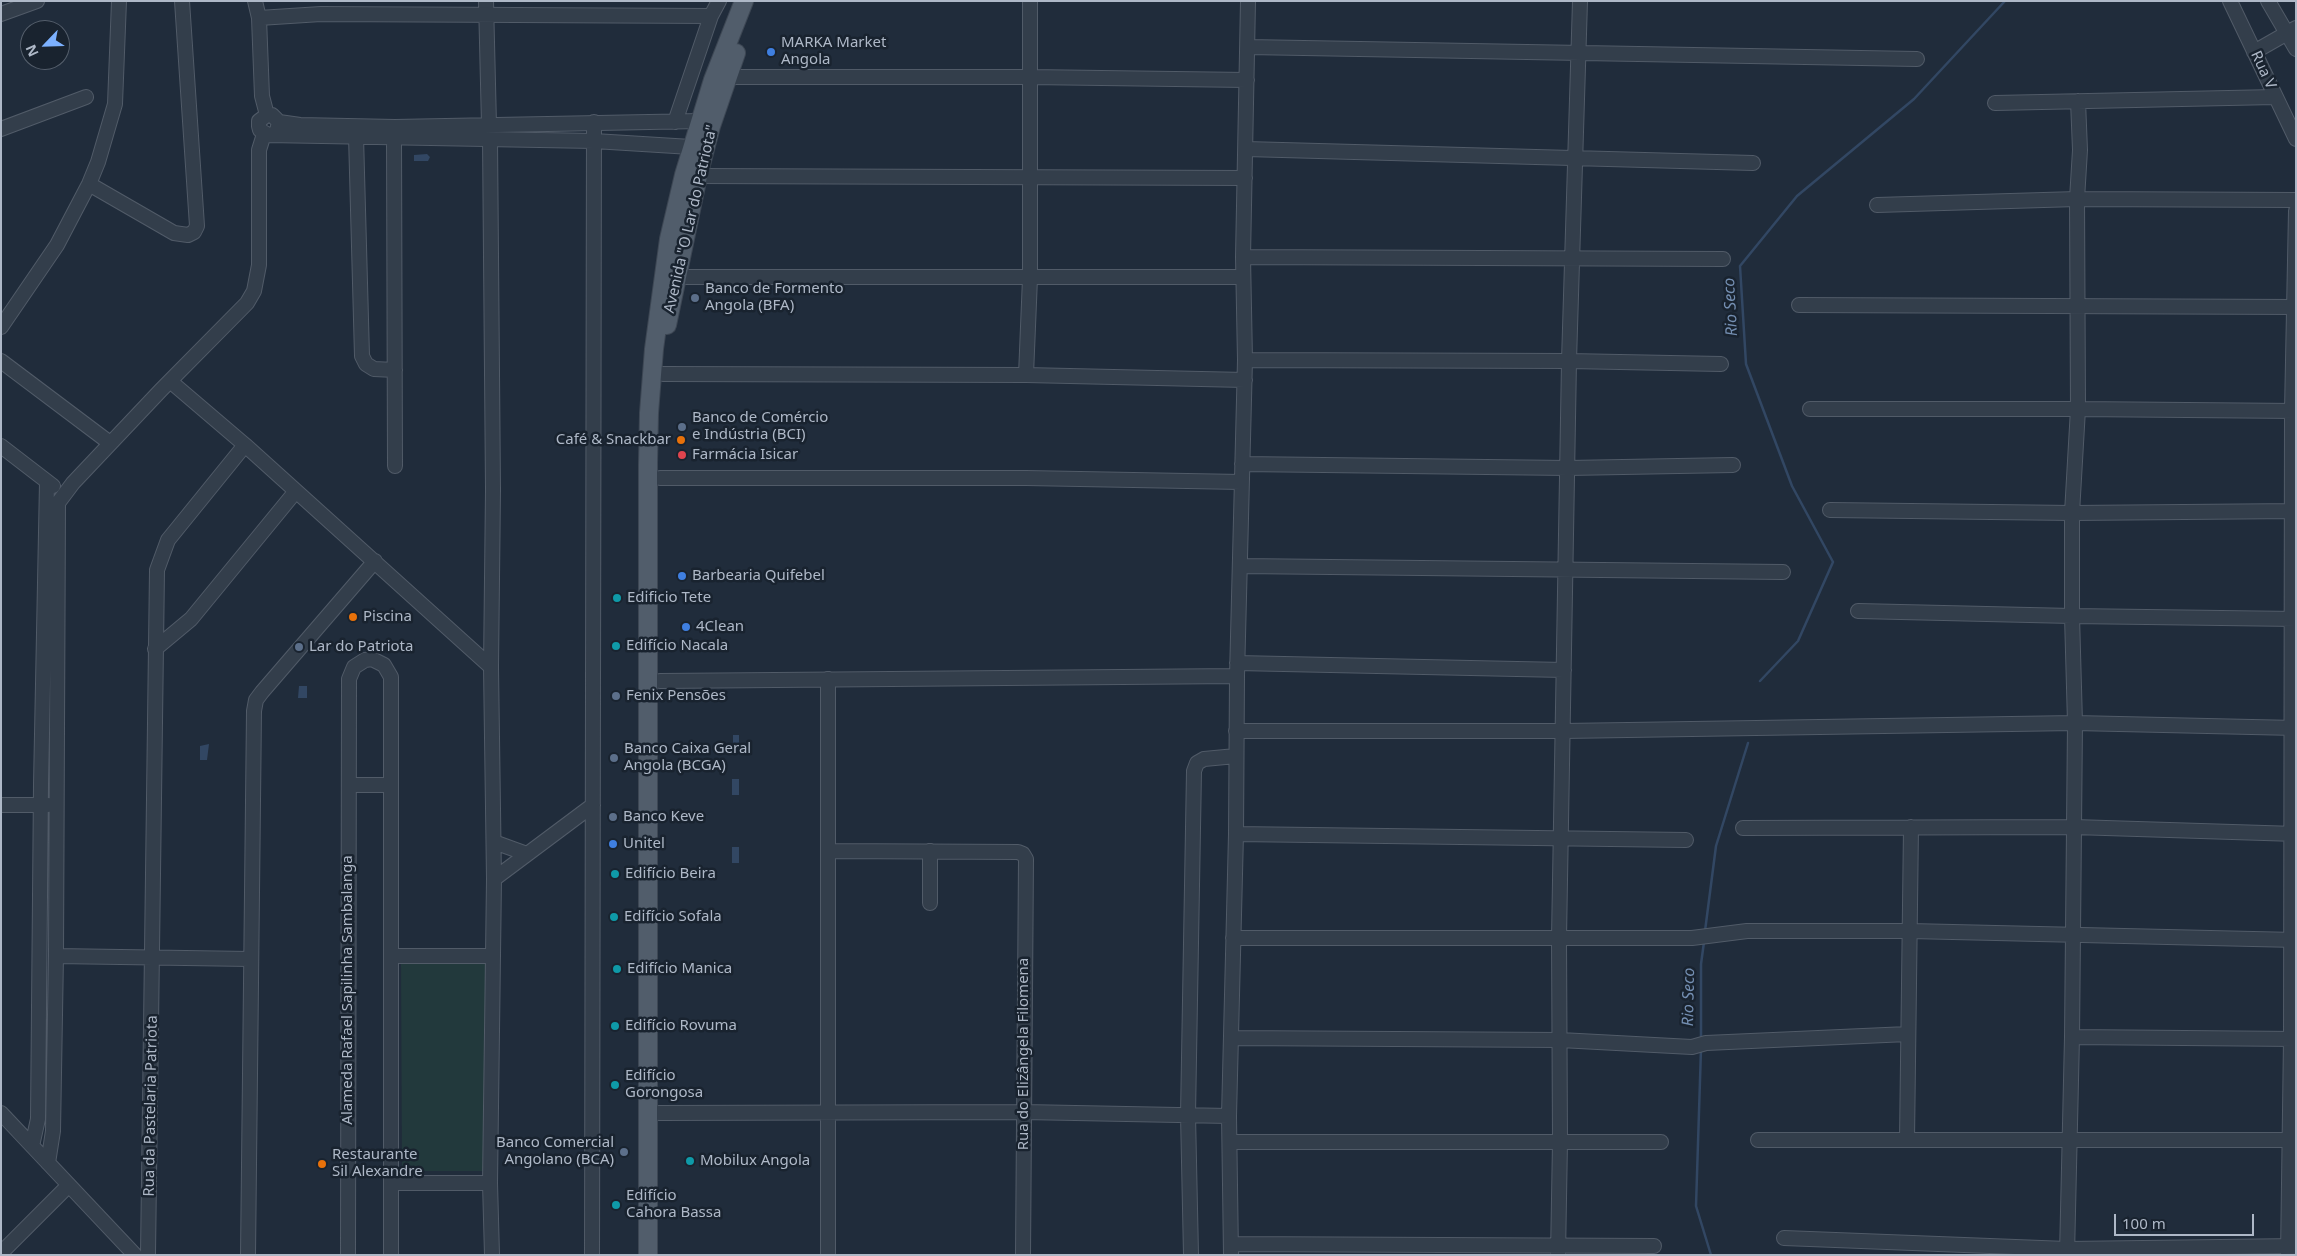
<!DOCTYPE html>
<html>
<head>
<meta charset="utf-8">
<style>
	body { margin:0 }
	#map { position:relative; width:2297px; height:1256px; overflow:hidden; background:#202c3b; font-family:"Noto Sans",sans-serif }
	canvas { display:block }
	.frame { position:absolute; inset:0; border:2px solid #aeb8c7; pointer-events:none }
	.north { position:absolute; left:20px; top:20px; width:50px; height:50px; box-sizing:border-box; background:#19232f; border:1px solid #555f6c; border-radius:50%; rotate:246deg; font-size:14px; font-weight:700; line-height:20px; text-align:center; color:#aeb8c7 }
	.north::after { content:''; display:block; margin:auto; width:18px; height:22px; background:#7cb1ff; clip-path:polygon(50% 0,100% 100%,50% 72%,0 100%) }
	.scale { position:absolute; left:2114px; top:1214px; width:140px; height:22px; box-sizing:border-box; border:2px solid #aeb8c7; border-top:0; padding-left:6px; font-size:15px; line-height:18px; white-space:nowrap; color:#aeb8c7; -webkit-text-stroke:4px #19232f; paint-order:stroke }
</style>
</head>
<body>
<div id="map">
<canvas width="2297" height="1256"></canvas>
<div class="frame"></div>
<div class="north">N</div>
<div class="scale">100 m</div>
</div>
<script>
const ctx = document.querySelector('canvas').getContext('2d');
ctx.lineJoin = 'round';
function paint(path, color) { ctx.fillStyle = color; ctx.fill(path, 'evenodd'); }
const shape = rows => new Path2D(rows.map(r => 'M' + r).join(''));
function trace(path, color, width, dash) { ctx.strokeStyle = color; ctx.lineWidth = width; ctx.lineCap = dash ? 'butt' : 'round'; ctx.setLineDash(dash || []); ctx.stroke(path); }
function drawText(font, color, halo, rows, align = 'center') {
  ctx.font = font + ' "Noto Sans",sans-serif'; ctx.lineWidth = 5; ctx.setLineDash([]); ctx.textBaseline = 'middle'; ctx.strokeStyle = halo; ctx.fillStyle = color; for (const [text, x, y, turn = 0] of rows) {
    ctx.save(); ctx.translate(x, y); ctx.rotate((+turn || 0) * Math.PI / 180); ctx.textAlign = isNaN(turn) ? turn : align; if (halo) ctx.strokeText(text, 0, 0); ctx.fillText(text, 0, 0); ctx.restore();
  }
}
const green = shape([
	[401,961,486,962,487,1171,402,1171]
]);
const water = shape([
	[427,154,430,157,428,161,414,161,414,155],
	[299,686,307,686,307,698,298,698],
	[733,735,739,735,739,751,733,751],
	[209,744,207,760,200,760,200,746],
	[732,779,739,779,739,795,732,795],
	[732,847,739,847,739,863,732,863]
]);
const stream = shape([
	[1760,681,1798,641,1833,562,1792,486,1746,364,1740,266,1797,196,1914,99,2005,1],
	[1705,931,1716,846,1748,743],
	[1701,1038,1701,964,1704,942],
	[1701,1049,1696,1206,1711,1255]
]);
const minor = shape([
	[255,1,259,18,262,96,267,115],
	[486,1,489,125],
	[2230,1,2296,139],
	[2268,1,2296,49],
	[1,14,37,1],
	[259,18,321,14,711,16],
	[1248,47,1917,59],
	[2254,52,2296,28],
	[728,77,1030,77,1247,80],
	[1995,103,2275,97],
	[279,122,300,125,395,127,700,121],
	[675,122,711,16,719,1],
	[1,129,86,97],
	[273,134,277,131,279,122,272,115,267,115,259,121,259,126,260,130,268,135,594,141,691,147],
	[356,136,362,356,366,364,374,369,395,370],
	[394,137,395,466],
	[490,139,493,490,491,667,494,879,490,1183,492,1255],
	[1246,149,1753,163],
	[698,176,1245,178],
	[89,184,174,233,188,235,194,232,197,226,182,1],
	[1877,205,2077,199,2296,200],
	[1243,257,1723,259],
	[677,277,1243,277],
	[1799,305,2296,307],
	[1,327,57,245,89,184,98,162,115,104,119,1],
	[1245,360,1569,361,1721,364],
	[1,361,110,443],
	[663,374,1026,375,1245,380],
	[1026,375,1030,278,1030,1],
	[170,381,245,445,491,667],
	[1810,409,2078,409,2296,411],
	[1,446,53,486],
	[1242,464,1568,468,1733,465],
	[660,478,1026,478,1241,482],
	[1830,510,2072,513,2296,511],
	[1241,566,1783,572],
	[1858,611,2072,616,2296,619],
	[155,649,191,619,296,491],
	[1237,663,1564,670],
	[828,679,828,1255],
	[660,681,1237,676],
	[1236,731,1564,731,2075,723,2296,728],
	[349,785,391,785],
	[1,805,48,805],
	[1743,828,2074,827,2296,834],
	[1236,834,1686,840],
	[494,842,527,854],
	[829,851,1018,852,1023,854,1026,859,1023,1255],
	[494,879,593,805],
	[930,903,930,851],
	[1233,938,1692,938,1747,931,1910,931,2296,940],
	[56,956,250,959],
	[391,956,493,956],
	[2072,1037,2296,1039],
	[1231,1038,1560,1040,1692,1047,1706,1043,1908,1034],
	[1,1113,135,1255],
	[659,1113,1024,1112,1229,1116],
	[1758,1140,2296,1140],
	[1907,1140,1911,827],
	[1230,1142,1661,1142],
	[32,1146,38,1119,41,784,47,482],
	[48,1163,53,1131,56,956,58,503,73,483,161,390,247,303,254,291,259,265,259,150,264,134],
	[391,1183,490,1183],
	[1784,1238,2067,1249,2296,1246],
	[1231,1244,1654,1246],
	[1,1253,69,1185],
	[148,1255,157,570,168,540,245,445],
	[248,1255,254,711,256,700,262,692,375,561],
	[348,1255,349,679,354,667,365,660,372,659,384,665,391,677,391,1255],
	[592,1255,594,122],
	[1191,1255,1188,1115,1194,771,1197,763,1204,759,1236,756],
	[1231,1255,1229,1116,1236,834,1237,676,1245,360,1243,257,1248,1],
	[1558,1255,1560,1142,1559,938,1569,361,1580,1],
	[2067,1255,2072,1037,2075,723,2072,616,2072,513,2078,409,2077,199,2080,150,2078,101],
	[2288,1255,2291,1039,2292,411,2296,211]
]);
const major = shape([
	[667,325,698,176,711,126,736,53],
	[648,1255,648,464,649,413,654,349,669,239,684,175,713,80,744,1]
]);
const markers = [
	[771,52,5,"#3f7fe0"],
	[695,298,5,"#5c6f8a"],
	[682,427,5,"#5c6f8a"],
	[681,440,5,"#e8710a"],
	[682,455,5,"#e0444e"],
	[682,576,5,"#3f7fe0"],
	[617,598,5,"#0f9aa8"],
	[353,617,5,"#e8710a"],
	[686,627,5,"#3f7fe0"],
	[616,646,5,"#0f9aa8"],
	[299,647,5,"#5c6f8a"],
	[616,696,5,"#5c6f8a"],
	[614,758,5,"#5c6f8a"],
	[613,817,5,"#5c6f8a"],
	[613,844,5,"#3f7fe0"],
	[615,874,5,"#0f9aa8"],
	[614,917,5,"#0f9aa8"],
	[617,969,5,"#0f9aa8"],
	[615,1026,5,"#0f9aa8"],
	[615,1085,5,"#0f9aa8"],
	[624,1152,5,"#5c6f8a"],
	[690,1161,5,"#0f9aa8"],
	[322,1164,5,"#e8710a"],
	[616,1205,5,"#0f9aa8"]
];
const poiNames = [
	["MARKA Market",781,43],
	["Angola",781,60],
	["Banco de Formento",705,289],
	["Angola (BFA)",705,306],
	["Banco de Comércio",692,418],
	["e Indústria (BCI)",692,435],
	["Café & Snackbar",671,440,"right"],
	["Farmácia Isicar",692,455],
	["Barbearia Quifebel",692,576],
	["Edificio Tete",627,598],
	["Piscina",363,617],
	["4Clean",696,627],
	["Edifício Nacala",626,646],
	["Lar do Patriota",309,647],
	["Fenix Pensões",626,696],
	["Banco Caixa Geral",624,749],
	["Angola (BCGA)",624,766],
	["Banco Keve",623,817],
	["Unitel",623,844],
	["Edifício Beira",625,874],
	["Edifício Sofala",624,917],
	["Edifício Manica",627,969],
	["Edifício Rovuma",625,1026],
	["Edifício",625,1076],
	["Gorongosa",625,1093],
	["Banco Comercial",614,1143,"right"],
	["Angolano (BCA)",614,1160,"right"],
	["Restaurante",332,1155],
	["Sil Alexandre",332,1172],
	["Mobilux Angola",700,1161],
	["Edifício",626,1196],
	["Cahora Bassa",626,1213]
];
const streetNames = [
	["Rua V",2263,70,65],
	["Avenida \"O Lar do Patriota\"",691,219,-77],
	["Alameda Rafael Sapilinha Sambalanga",348,990,-90],
	["Rua do Elizângela Filomena",1024,1054,-90],
	["Rua da Pastelaria Patriota",151,1106,-89]
];
const waterNames = [
	["Rio Seco",1731,307,-93],
	["Rio Seco",1689,997,-89]
];
paint(green, '#22393c');
paint(water, '#324763');
trace(stream, '#324763', 2.5);
trace(minor, '#515b68', 16);
trace(major, '#3d4754', 20);
trace(minor, '#333e4b', 14);
trace(major, '#515d6b', 18);
for (const [x, y, r, color] of markers) { const dot = new Path2D(); dot.arc(x, y, r, 0, 2 * Math.PI); ctx.fillStyle = color; ctx.fill(dot); trace(dot, '#19232f', 2); }
drawText('15px', '#aeb8c7', '#19232f', poiNames, 'left');
drawText('15px', '#aeb8c7', '#19232f', streetNames);
drawText('italic 16px', '#748fb2', '#19232f', waterNames);
</script>
</body>
</html>
